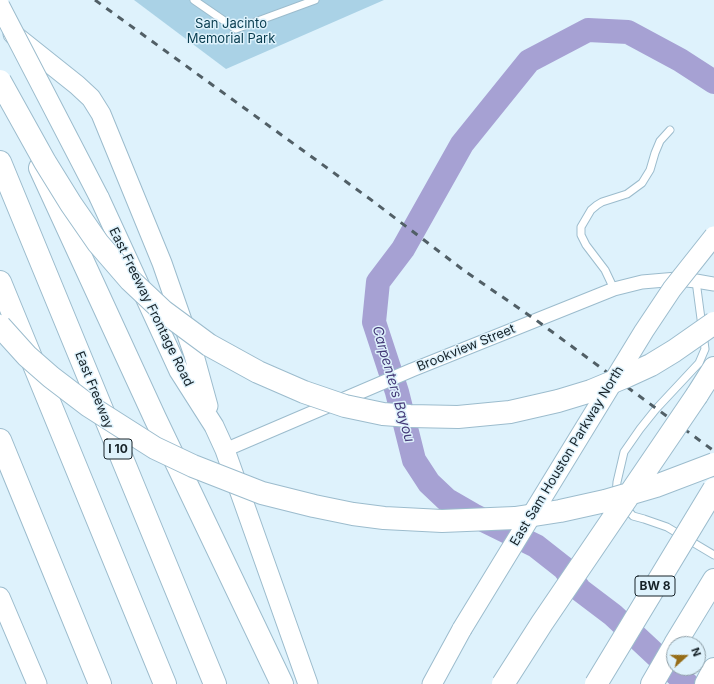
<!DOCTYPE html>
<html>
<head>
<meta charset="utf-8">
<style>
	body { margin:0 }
	#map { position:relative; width:714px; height:684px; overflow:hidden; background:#def2fc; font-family:Inter,sans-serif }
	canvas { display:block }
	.north { position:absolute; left:666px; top:636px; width:40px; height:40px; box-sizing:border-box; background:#def2fc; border:1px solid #8e9fa7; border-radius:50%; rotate:69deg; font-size:11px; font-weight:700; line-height:16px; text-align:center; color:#162228 }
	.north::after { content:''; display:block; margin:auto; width:14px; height:18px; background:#966d18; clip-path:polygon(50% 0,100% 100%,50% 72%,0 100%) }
</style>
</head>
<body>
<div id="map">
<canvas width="714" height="684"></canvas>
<div class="north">N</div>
</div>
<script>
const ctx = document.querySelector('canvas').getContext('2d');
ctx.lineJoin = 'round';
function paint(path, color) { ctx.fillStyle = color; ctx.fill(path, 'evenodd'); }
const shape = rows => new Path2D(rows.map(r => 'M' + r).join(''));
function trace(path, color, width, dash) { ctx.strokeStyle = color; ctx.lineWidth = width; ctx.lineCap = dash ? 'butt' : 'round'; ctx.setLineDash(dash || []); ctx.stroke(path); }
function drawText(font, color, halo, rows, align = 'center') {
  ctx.font = font + ' Inter,sans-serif'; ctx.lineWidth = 3; ctx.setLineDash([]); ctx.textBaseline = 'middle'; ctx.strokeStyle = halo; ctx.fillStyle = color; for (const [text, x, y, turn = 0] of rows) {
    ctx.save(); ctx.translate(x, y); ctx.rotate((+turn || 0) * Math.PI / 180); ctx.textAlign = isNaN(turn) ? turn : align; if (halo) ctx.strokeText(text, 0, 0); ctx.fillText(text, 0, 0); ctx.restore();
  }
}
const green = shape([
	[134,0,384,0,226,69]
]);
const river = shape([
	[687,684,613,615,580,590,564,568,536,546,473,515,447,500,429,483,414,460,397,392,374,322,378,282,403,249,462,144,529,61,588,30,628,32,680,60,714,82]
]);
const service = shape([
	[194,0,236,29,315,0],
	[614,289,605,270,586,245,581,235,581,227,591,210,597,205,602,202,627,194,642,183,650,170,655,153,660,141,670,130],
	[616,495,617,482,624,452,640,429,656,409,699,363,705,349,696,281],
	[624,506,633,516,644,519,667,527,714,555]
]);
const minor = shape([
	[225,450,412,370,614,289,642,282,677,279,696,281,714,284]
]);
const secondary = shape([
	[13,34,77,85,91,98,101,114,162,263,194,355,208,406],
	[99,197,179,371,214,426,225,450,308,684],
	[0,597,37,684],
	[432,684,462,629]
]);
const motorway = shape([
	[0,162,215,684],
	[40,168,155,418,282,684],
	[0,282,165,684],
	[697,395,714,368],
	[0,440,100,684],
	[675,644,714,580],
	[652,684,674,646],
	[706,684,714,669]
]);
const rail = shape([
	[95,0,370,199,466,272,536,320,714,451]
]);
const secondaryBridge = shape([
	[0,6,99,197],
	[462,629,644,331,672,289,714,236]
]);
const motorwayBridge = shape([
	[0,81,45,162,71,204,98,243,130,280,163,311,209,345,258,372,304,392,345,406,383,414,410,416,458,417,510,412,558,401,591,391,627,376,651,365,674,351,714,323],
	[0,326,27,356,51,377,89,406,155,448,193,466,262,493,314,506,353,514,384,518,442,521,515,518,560,511,605,501,656,486,714,464],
	[503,684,542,623,697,395],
	[596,684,714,489]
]);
const shields = [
	[118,449,28],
	[655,586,40]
];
const shieldNames = [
	["I 10",118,449],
	["BW 8",655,586]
];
const parkNames = [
	["San Jacinto",231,24],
	["Memorial Park",231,39]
];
const streetNames = [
	["East Freeway Frontage Road",151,307,64],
	["Brookview Street",466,348,-22],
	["East Freeway",94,390,68],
	["East Sam Houston Parkway North",567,456,-59]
];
const waterNames = [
	["Carpenters Bayou",393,384,74]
];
paint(green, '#aad2e6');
trace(river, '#a6a1d3', 24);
trace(service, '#9cbccd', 9);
trace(minor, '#9cbccd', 15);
trace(secondary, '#9cbccd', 21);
trace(motorway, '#9cbccd', 24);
trace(service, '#fff', 7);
trace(minor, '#fff', 13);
trace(secondary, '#fff', 19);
trace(motorway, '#fff', 22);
trace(rail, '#515f66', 3, [7, 7]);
trace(secondaryBridge, '#9cbccd', 21, []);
trace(motorwayBridge, '#9cbccd', 24, []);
trace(secondaryBridge, '#fff', 19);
trace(motorwayBridge, '#fff', 22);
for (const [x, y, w] of shields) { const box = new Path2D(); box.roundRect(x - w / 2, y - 10, w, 20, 3); ctx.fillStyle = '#def2fc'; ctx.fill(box); trace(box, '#162228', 1); }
drawText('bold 12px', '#162228', null, shieldNames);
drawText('13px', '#083c4f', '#def2fc', parkNames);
drawText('13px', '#162228', '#def2fc', streetNames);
drawText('italic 14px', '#453a78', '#def2fc', waterNames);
</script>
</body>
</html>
